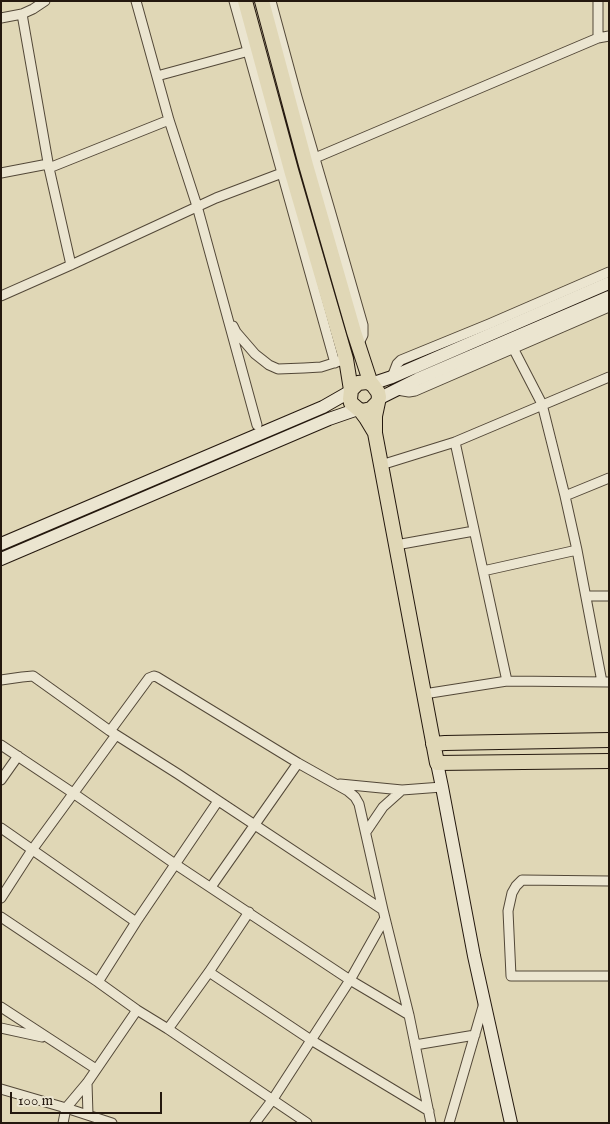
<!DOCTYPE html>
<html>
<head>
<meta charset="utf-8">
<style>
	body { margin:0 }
	#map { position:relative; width:610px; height:1124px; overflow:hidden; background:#e0d7b6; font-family:"IM FELL English",serif }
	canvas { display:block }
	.frame { position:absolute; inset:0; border:2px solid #24180e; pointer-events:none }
	.scale { position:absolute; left:10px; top:1092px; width:152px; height:22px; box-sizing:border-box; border:2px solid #24180e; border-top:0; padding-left:6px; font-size:15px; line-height:18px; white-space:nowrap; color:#24180e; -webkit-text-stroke:4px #ebe5d0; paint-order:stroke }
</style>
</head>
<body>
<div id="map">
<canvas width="610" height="1124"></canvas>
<div class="frame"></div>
<div class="scale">100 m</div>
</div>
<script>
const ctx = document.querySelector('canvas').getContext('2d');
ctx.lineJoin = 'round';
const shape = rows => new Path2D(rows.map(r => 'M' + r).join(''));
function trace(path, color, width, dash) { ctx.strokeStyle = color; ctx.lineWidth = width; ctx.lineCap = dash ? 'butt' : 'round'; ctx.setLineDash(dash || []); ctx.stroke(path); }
const street = shape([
	[136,1,169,120,197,206,257,425],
	[234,1,335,363],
	[271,1,297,97,330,210,363,325,363,335,361,339,357,342],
	[598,1,598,38],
	[22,14,49,168,71,265],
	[1,18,22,14,33,9,45,1],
	[157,76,249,51],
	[315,158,598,38,609,36],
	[49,168,169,120],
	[1,173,48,164],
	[1,296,71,265,216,198,282,173],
	[233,326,236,332,255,354,269,365,278,369,304,368,321,367,340,361],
	[513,348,542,404,565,496,577,550,602,682],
	[392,377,397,364,401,360,489,324,609,272],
	[397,390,409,392,415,391,609,307],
	[455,442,507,681],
	[381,465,455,442,609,377],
	[565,496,609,478],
	[396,545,474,531],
	[483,571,577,550],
	[587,596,609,596],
	[1,680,22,677,33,676,110,731,178,774,383,910],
	[424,694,507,681,609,682],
	[110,731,149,678,154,676,157,677,298,763,348,791,355,797,359,804,383,910,409,1015,431,1123],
	[1,745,73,793,175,864,350,980,409,1015],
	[1,780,18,756],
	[340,784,402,790,442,787],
	[1,828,136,922],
	[366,832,383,807,402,790],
	[609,881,522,880,516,886,512,893,508,911,511,976,609,976],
	[211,887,298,763],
	[1,898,32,850,116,735],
	[1,917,98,982,137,1010,168,1029,307,1123],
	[209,972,311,1040,429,1111],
	[98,982,136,922,218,801],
	[1,1007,96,1069],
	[1,1028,42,1037],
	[168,1029,209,972,249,912],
	[415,1045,475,1035],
	[87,1083,88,1115],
	[1,1089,66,1108,112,1123],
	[63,1123,66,1108,87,1083,137,1010],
	[255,1123,273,1099,350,980,385,918],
	[449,1123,484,1003]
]);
const secondary = shape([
	[371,384,392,377,609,283],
	[378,399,418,379,609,297],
	[1,544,323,407,351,391],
	[1,559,329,419,358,409],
	[437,763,442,787,474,956,511,1123]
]);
const primary = shape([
	[245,1,291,170,346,359,351,390],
	[262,1,306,165,354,332,371,384],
	[360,410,366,418,375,433,375,416,378,402,379,397,378,392,372,384,367,382,358,383,351,390,350,399,351,403,358,409,362,411,371,409,378,402],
	[375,433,437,763,609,761],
	[433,744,445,743,609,740]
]);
trace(street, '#534838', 11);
trace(secondary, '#24180e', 14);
trace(primary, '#24180e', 16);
trace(street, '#ebe5d0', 9);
trace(secondary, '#ebe5d0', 12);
trace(primary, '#e0d7b6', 14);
</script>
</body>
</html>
